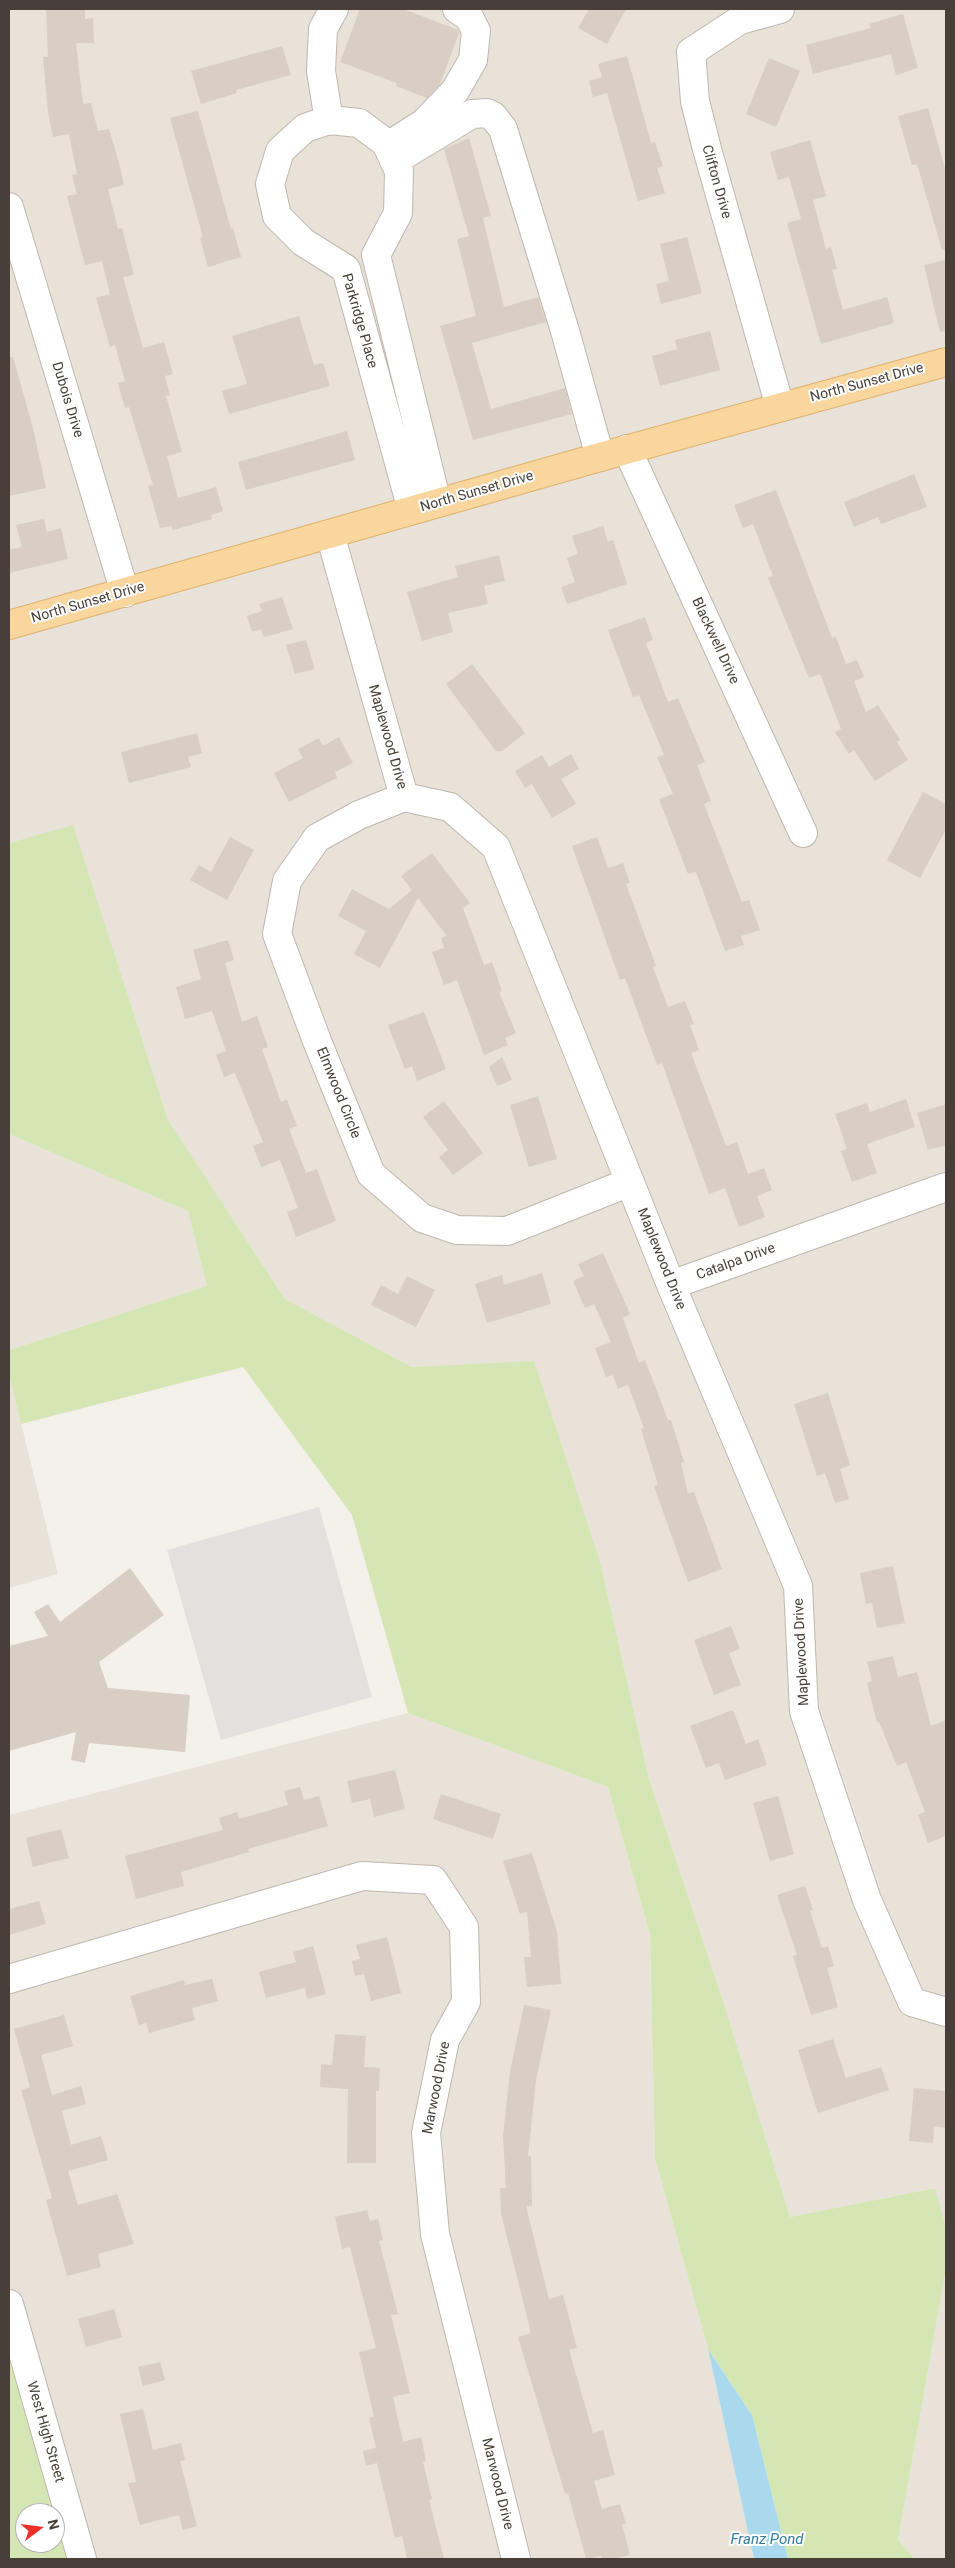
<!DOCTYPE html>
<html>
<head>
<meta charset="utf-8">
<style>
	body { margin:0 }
	#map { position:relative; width:955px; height:2568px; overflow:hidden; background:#f4f0ea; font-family:Roboto,sans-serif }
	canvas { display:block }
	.frame { position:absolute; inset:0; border:10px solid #484038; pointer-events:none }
	.north { position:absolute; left:15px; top:2503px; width:50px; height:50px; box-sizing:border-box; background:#fff; border:1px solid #b6b3af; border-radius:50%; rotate:75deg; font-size:14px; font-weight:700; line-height:20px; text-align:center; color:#484038 }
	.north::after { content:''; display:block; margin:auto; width:18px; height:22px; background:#ef3026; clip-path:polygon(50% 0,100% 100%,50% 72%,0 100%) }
</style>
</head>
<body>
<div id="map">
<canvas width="955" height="2568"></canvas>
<div class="frame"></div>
<div class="north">N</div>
</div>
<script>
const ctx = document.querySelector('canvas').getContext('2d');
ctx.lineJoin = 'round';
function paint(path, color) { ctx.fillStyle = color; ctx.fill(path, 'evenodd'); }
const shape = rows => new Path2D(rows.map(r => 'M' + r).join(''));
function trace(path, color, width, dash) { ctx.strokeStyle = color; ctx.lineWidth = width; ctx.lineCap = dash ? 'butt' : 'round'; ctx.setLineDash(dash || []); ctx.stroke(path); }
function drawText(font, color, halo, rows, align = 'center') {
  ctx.font = font + ' Roboto,sans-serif'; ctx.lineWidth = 4; ctx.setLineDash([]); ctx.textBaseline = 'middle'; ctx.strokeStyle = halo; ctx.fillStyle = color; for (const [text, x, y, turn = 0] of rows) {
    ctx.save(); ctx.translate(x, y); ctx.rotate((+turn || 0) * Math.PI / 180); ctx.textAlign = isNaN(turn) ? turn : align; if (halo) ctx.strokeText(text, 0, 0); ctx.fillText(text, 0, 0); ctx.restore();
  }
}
const residential = shape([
	[9,9,946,9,946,2228,934,2188,790,2217,725,2007,649,1779,600,1561,534,1362,412,1367,285,1299,168,1120,73,826,9,843],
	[9,1134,188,1211,207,1286,9,1350],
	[9,1374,58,1574,9,1588],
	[408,1713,608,1787,650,1934,655,2158,708,2349,754,2559,82,2559,9,2304,9,1815],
	[946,2269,946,2559,915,2559,898,2540]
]);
const green = shape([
	[73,825,168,1120,285,1299,412,1367,534,1361,600,1561,649,1779,725,2007,790,2217,935,2188,946,2228,946,2269,898,2540,915,2559,788,2559,752,2415,708,2349,655,2158,650,1934,608,1787,408,1713,352,1515,243,1367,21,1424,9,1374,9,1350,207,1286,188,1211,9,1134,9,843],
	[9,2304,82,2559,9,2559],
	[25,2513,55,2513,55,2543,25,2543]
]);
const parking = shape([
	[319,1507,372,1697,221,1740,167,1550]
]);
const water = shape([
	[708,2349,752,2415,788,2559,754,2559]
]);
const building = shape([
	[46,9,85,9,85,19,93,18,94,43,76,43,83,104,91,103,98,131,109,129,119,163,124,185,108,189,118,229,122,228,134,275,123,277,143,348,164,342,173,374,165,376,170,395,166,396,182,452,167,456,178,498,216,487,223,511,211,515,212,519,173,530,171,526,160,528,148,486,153,485,129,407,125,408,118,383,125,381,115,345,110,347,96,298,110,294,102,261,85,265,67,196,77,194,72,175,77,174,69,134,53,137,48,112,43,57,48,57],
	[360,9,403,9,458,30,459,33,440,84,427,98,396,86,397,83,340,62],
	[589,9,626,9,607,44,578,28],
	[903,14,918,68,896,75,891,54,813,74,806,45,871,28,869,24],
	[282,46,291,75,236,90,237,93,201,104,191,71],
	[627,56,651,143,655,142,663,166,657,168,665,193,638,201,607,93,593,97,589,81,602,77,598,64],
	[769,58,800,71,776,127,746,114],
	[928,108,946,172,946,249,942,250,917,164,912,165,898,116],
	[198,111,231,229,233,228,241,257,208,267,200,238,203,237,170,118],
	[469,138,491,216,483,218,504,307,538,297,546,322,472,343,491,409,565,388,572,414,473,440,440,326,476,316,457,239,469,236,444,149],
	[810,140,826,196,813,200,826,249,831,247,837,269,832,270,843,310,887,297,894,323,821,344,787,223,801,219,789,177,778,180,770,152],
	[687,237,702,293,661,304,656,284,669,281,660,244],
	[946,260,946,331,940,332,924,265],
	[299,316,314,365,323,363,330,386,229,414,222,391,247,384,232,336],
	[710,331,720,370,660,386,652,356,677,349,675,340],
	[9,357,13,357,33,428,46,488,9,496],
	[347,431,355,460,246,490,238,462],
	[914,474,927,507,881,524,878,517,854,527,844,502],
	[776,490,832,638,836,637,846,664,857,660,864,677,854,681,866,712,878,705,900,740,897,742,908,760,875,781,854,750,849,754,835,732,841,729,820,674,809,678,768,578,773,576,753,524,743,528,734,505],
	[44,519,47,532,61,528,68,559,9,573,9,550,22,547,16,525],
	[603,526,608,542,613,540,627,584,567,604,561,587,575,582,567,558,578,554,572,536],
	[499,555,505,581,484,586,488,604,448,613,453,632,422,641,407,592,458,577,455,566],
	[282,597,293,629,264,637,261,629,252,632,247,616,262,611,259,604],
	[645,617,653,640,646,643,668,702,678,698,705,762,697,765,711,801,704,804,742,902,749,900,760,930,741,936,744,945,725,951,696,872,688,874,659,799,673,794,657,757,664,755,639,695,633,697,608,630],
	[306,640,315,669,295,674,286,645],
	[472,664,525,733,502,751,496,751,446,684],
	[197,733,202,753,188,757,191,767,129,783,121,752],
	[339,737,353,763,335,772,337,778,289,802,274,773,303,758,298,749,319,738,323,746],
	[571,754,579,769,561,779,576,804,552,818,532,784,525,788,515,771,542,755,549,767],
	[923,792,946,804,946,829,920,878,887,860],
	[230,837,254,850,227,900,190,880,199,865,211,872],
	[597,837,608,868,623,863,630,883,626,884,656,966,653,967,668,1007,685,1001,694,1024,690,1025,699,1050,691,1053,726,1146,737,1142,748,1174,764,1168,772,1190,757,1196,765,1217,739,1227,725,1188,709,1194,662,1063,657,1065,625,978,620,980,572,846],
	[432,853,470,903,463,908,484,965,492,962,502,991,499,992,516,1033,505,1038,508,1045,484,1055,457,980,444,985,432,952,444,948,441,938,447,936,418,898,380,968,354,954,366,931,338,916,352,889,389,909,412,890,401,876],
	[228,940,234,960,225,963,242,1022,257,1016,268,1047,262,1049,281,1102,287,1100,297,1126,289,1129,306,1173,317,1169,336,1221,296,1237,287,1212,298,1208,280,1160,261,1167,253,1146,263,1142,235,1073,224,1077,216,1055,226,1051,212,1011,185,1019,176,987,201,979,193,950],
	[424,1012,446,1069,417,1081,412,1066,405,1069,388,1025],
	[502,1057,512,1080,497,1086,489,1067],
	[538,1096,557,1159,529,1167,510,1105],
	[906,1099,915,1127,867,1144,877,1173,852,1182,841,1151,847,1149,835,1114,867,1103,870,1112],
	[444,1101,483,1153,453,1175,439,1157,448,1150,423,1117],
	[946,1104,946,1145,928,1150,917,1113],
	[603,1253,630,1314,623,1318,639,1363,645,1360,668,1420,671,1420,684,1462,681,1463,688,1494,694,1492,722,1569,688,1582,654,1486,658,1485,641,1429,644,1428,628,1385,618,1389,613,1375,606,1377,595,1348,611,1342,594,1304,585,1308,573,1281,584,1276,578,1264],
	[542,1273,551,1304,487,1323,475,1284,502,1275,504,1285],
	[407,1276,435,1290,416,1327,371,1305,381,1285,398,1294],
	[828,1393,850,1465,840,1469,849,1499,835,1503,825,1473,817,1476,794,1404],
	[893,1566,905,1623,877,1628,872,1603,866,1604,860,1573],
	[130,1568,164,1615,99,1662,108,1688,190,1695,185,1752,89,1743,85,1763,71,1760,76,1732,9,1751,9,1646,48,1636,34,1612,48,1604,60,1622],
	[731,1626,740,1649,729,1653,741,1685,714,1695,694,1640],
	[893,1656,898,1677,917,1672,931,1726,946,1720,946,1836,928,1843,918,1815,925,1812,906,1762,897,1766,879,1722,877,1722,867,1683,872,1681,867,1662],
	[733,1710,746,1744,758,1739,767,1765,725,1780,719,1763,706,1768,690,1726],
	[395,1770,405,1809,374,1817,370,1799,352,1803,347,1781],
	[300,1787,304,1800,319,1796,328,1826,248,1849,249,1852,181,1872,184,1886,136,1899,125,1856,223,1830,219,1818,237,1812,239,1819,288,1805,284,1791],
	[441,1794,501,1814,493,1839,433,1819],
	[778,1796,794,1854,770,1861,753,1803],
	[61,1829,69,1858,33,1867,26,1838],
	[532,1853,557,1931,561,1984,527,1987,524,1957,531,1957,527,1912,520,1914,503,1861],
	[805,1886,813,1910,810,1911,822,1948,828,1946,834,1966,827,1968,838,2007,811,2015,793,1956,797,1955,777,1895],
	[39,1901,46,1924,9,1935,9,1909],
	[387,1937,401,1993,371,2001,364,1974,355,1976,352,1961,360,1959,356,1945],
	[313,1946,326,1994,307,1999,305,1988,266,1998,259,1972,296,1962,293,1952],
	[212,1979,218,2001,192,2008,195,2020,149,2033,146,2023,139,2025,130,1996,184,1980,185,1985],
	[524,2005,551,2010,536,2080,528,2156,531,2156,532,2206,526,2206,549,2299,563,2295,577,2348,569,2350,593,2433,603,2430,615,2475,594,2481,602,2509,620,2504,626,2524,622,2524,630,2555,614,2559,602,2559,601,2556,586,2559,568,2493,565,2494,518,2337,531,2333,501,2214,500,2188,506,2188,503,2135,510,2072],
	[64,2015,73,2046,41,2055,52,2095,81,2086,86,2104,62,2111,71,2145,101,2136,108,2160,68,2171,78,2205,117,2194,134,2244,98,2254,101,2267,67,2276,46,2200,52,2198,21,2090,30,2087,14,2029],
	[335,2034,366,2036,364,2067,380,2068,379,2091,376,2091,376,2163,347,2163,348,2089,320,2087,321,2064,332,2065],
	[833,2039,846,2078,881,2067,889,2090,818,2113,798,2050],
	[914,2088,946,2091,946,2128,934,2126,933,2143,909,2141],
	[367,2210,370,2221,378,2219,383,2240,379,2241,398,2314,391,2315,410,2393,393,2397,403,2442,421,2437,426,2461,423,2462,432,2499,429,2500,444,2559,407,2559,402,2536,395,2538,377,2463,366,2466,363,2451,376,2448,369,2418,374,2417,359,2352,376,2348,350,2247,342,2249,335,2217],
	[114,2309,122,2337,86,2347,78,2319],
	[160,2362,165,2380,143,2386,138,2367],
	[143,2409,153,2450,181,2443,185,2460,180,2461,197,2526,183,2530,179,2515,140,2525,128,2483,136,2482,120,2414]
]);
const minor = shape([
	[329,121,321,71,323,29,334,9],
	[399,139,424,123,455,91,473,60,476,31,469,17,457,9],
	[394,161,472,114,487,113,493,116,503,129,565,331,600,457],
	[9,207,125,593],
	[780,407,707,149,695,101,691,52,740,20,780,9],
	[627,449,803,833],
	[412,510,346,269,303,242,277,216,270,184,280,151,305,128,329,120,359,123,386,143,399,171,398,213,376,255,437,503],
	[330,534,404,797,450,807,496,847,671,1285,798,1586,804,1711,867,1900,912,2002,946,2012],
	[404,797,359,815,317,838,287,881,277,934,317,1041,371,1174,422,1218,457,1230,507,1231,630,1182],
	[671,1285,946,1187],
	[9,1979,362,1876,433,1880,464,1927,466,2002,445,2040,426,2133,435,2234,516,2559],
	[9,2304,82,2559]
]);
const major = shape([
	[9,625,600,457,946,362]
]);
const streetNames = [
	["Clifton Drive",716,182,74],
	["Parkridge Place",359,321,74],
	["North Sunset Drive",867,383,-15],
	["Dubois Drive",67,400,73],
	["North Sunset Drive",477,492,-16],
	["North Sunset Drive",88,603,-16],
	["Blackwell Drive",715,641,65],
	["Maplewood Drive",387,737,74],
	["Elmwood Circle",338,1093,68],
	["Maplewood Drive",661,1259,68],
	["Catalpa Drive",736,1262,-20],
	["Maplewood Drive",802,1652,-93],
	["Marwood Drive",437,2088,-79],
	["West High Street",45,2432,74],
	["Marwood Drive",497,2484,76]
];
const waterNames = [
	["Franz Pond",767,2540]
];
paint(residential, '#e8e2d9');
paint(green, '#d5e6b5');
paint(parking, '#e3e1de');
paint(water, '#aad9ed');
paint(building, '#d8cec3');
trace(minor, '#bfb7ad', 30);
trace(major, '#dfb16e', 30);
trace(minor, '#fff', 28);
trace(major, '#f9d69e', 28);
drawText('14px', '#484038', '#fff', streetNames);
drawText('italic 15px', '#327ca0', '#fff', waterNames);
</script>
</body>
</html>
